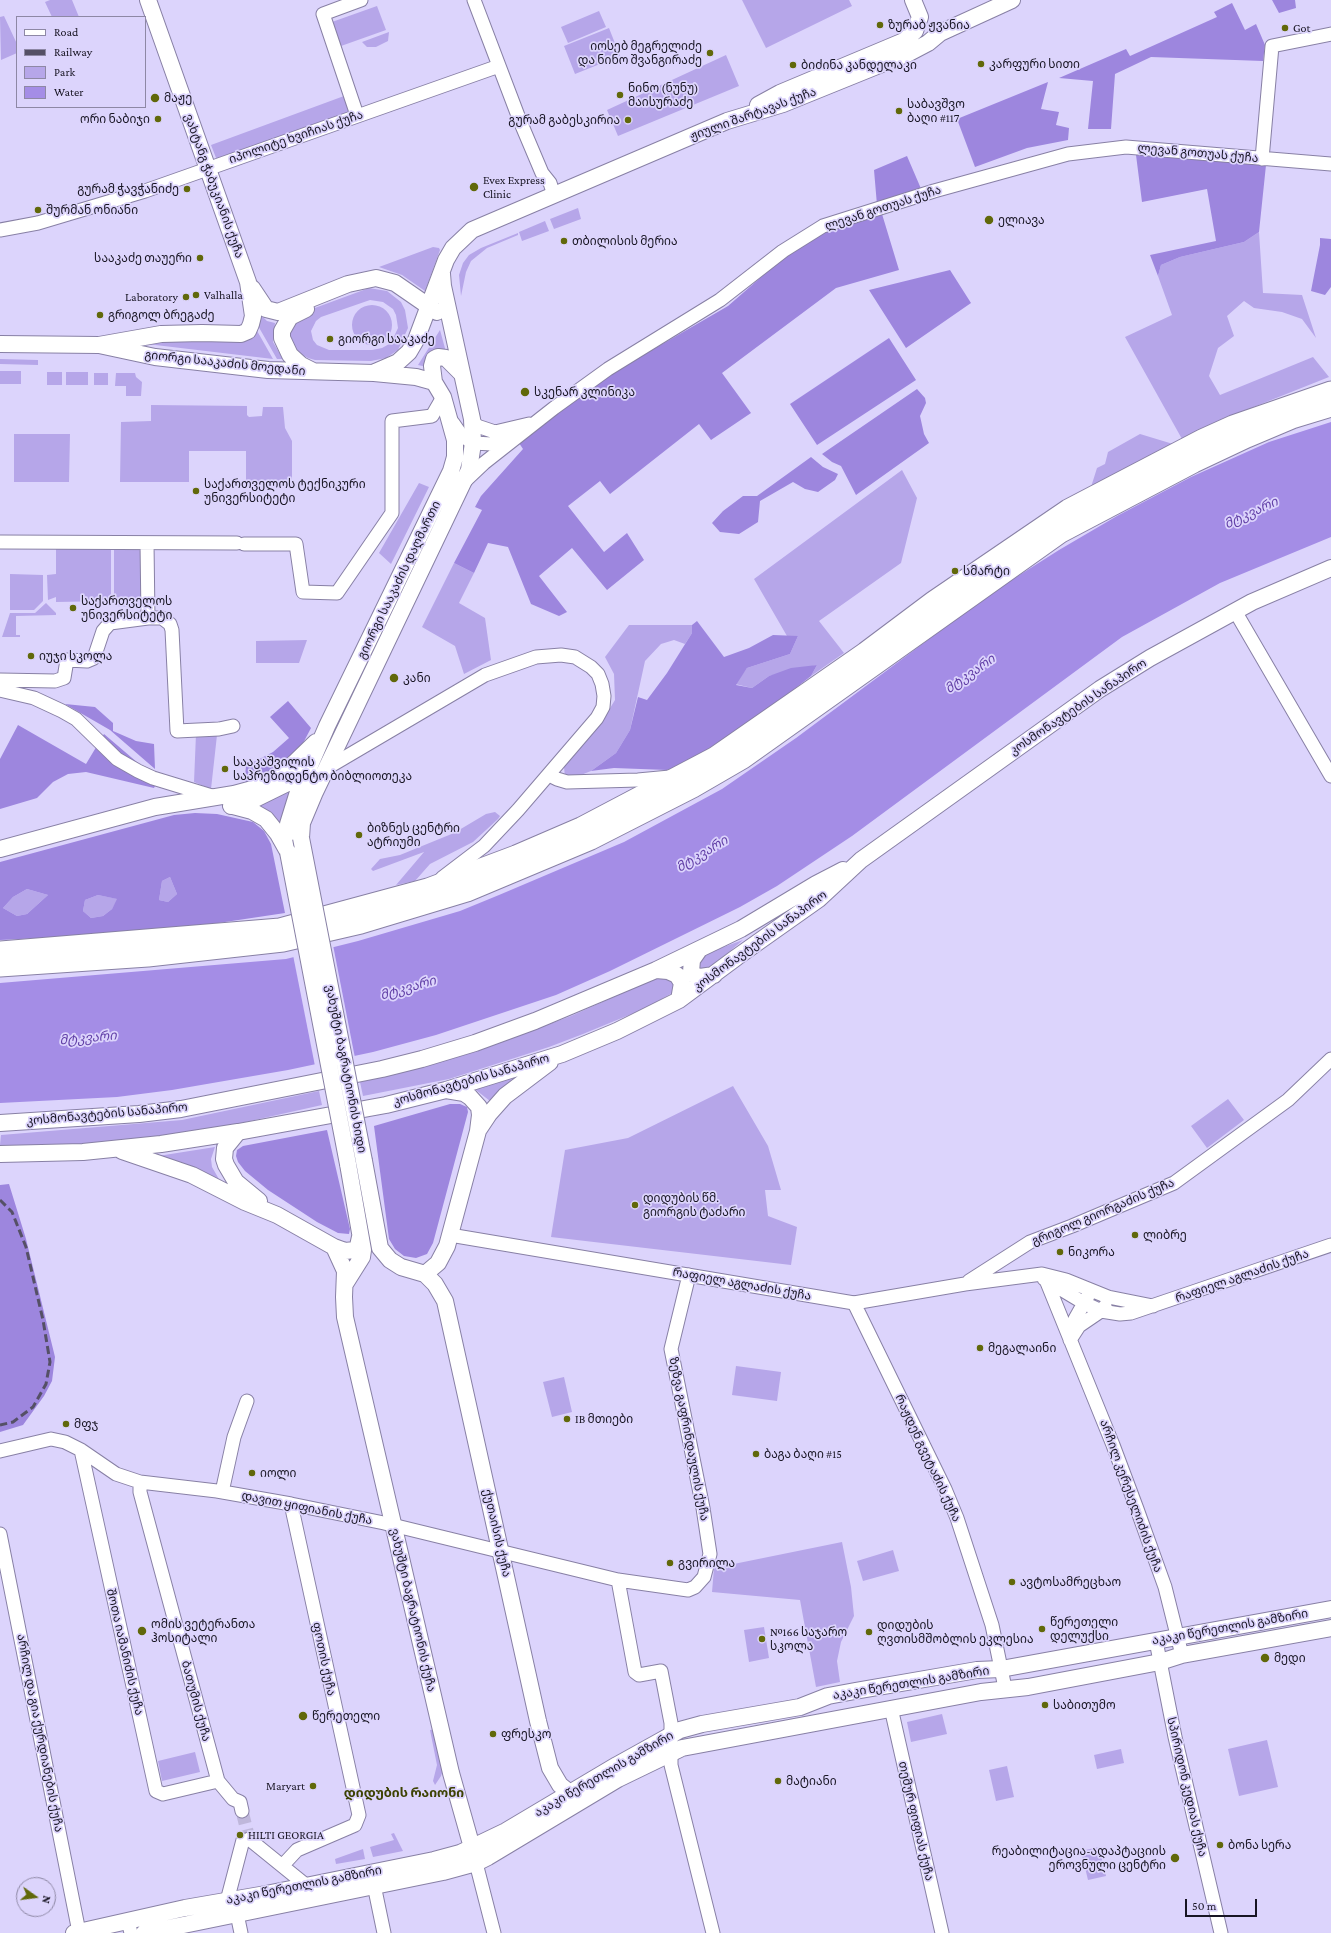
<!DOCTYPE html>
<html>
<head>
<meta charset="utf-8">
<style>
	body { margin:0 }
	#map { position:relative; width:1331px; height:1933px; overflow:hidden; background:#dcd4fc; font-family:"Crimson Pro",serif }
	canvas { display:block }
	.legend { position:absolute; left:16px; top:16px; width:130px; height:92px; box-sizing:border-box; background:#dcd4fc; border:1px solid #8e88a5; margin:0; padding:5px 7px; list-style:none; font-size:12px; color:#181523 }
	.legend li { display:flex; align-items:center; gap:8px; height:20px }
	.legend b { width:20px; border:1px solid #8e88a5 }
	.north { position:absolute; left:16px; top:1877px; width:40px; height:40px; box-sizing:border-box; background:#dcd4fc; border:1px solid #8e88a5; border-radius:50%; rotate:104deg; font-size:11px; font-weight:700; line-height:16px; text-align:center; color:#181523 }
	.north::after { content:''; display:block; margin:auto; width:14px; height:18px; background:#61680a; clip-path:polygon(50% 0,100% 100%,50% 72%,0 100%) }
	.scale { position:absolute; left:1185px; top:1899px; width:72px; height:18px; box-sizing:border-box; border:2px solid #181523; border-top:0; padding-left:5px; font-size:12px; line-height:14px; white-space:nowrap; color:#181523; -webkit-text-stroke:3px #dcd4fc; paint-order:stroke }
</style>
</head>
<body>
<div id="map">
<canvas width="1331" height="1933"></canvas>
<ul class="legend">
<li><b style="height:5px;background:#fff"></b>Road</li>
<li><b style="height:5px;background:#555066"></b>Railway</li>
<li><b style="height:11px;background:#b6a6e9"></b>Park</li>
<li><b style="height:11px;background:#a48de6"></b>Water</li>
</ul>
<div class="north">N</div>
<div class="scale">50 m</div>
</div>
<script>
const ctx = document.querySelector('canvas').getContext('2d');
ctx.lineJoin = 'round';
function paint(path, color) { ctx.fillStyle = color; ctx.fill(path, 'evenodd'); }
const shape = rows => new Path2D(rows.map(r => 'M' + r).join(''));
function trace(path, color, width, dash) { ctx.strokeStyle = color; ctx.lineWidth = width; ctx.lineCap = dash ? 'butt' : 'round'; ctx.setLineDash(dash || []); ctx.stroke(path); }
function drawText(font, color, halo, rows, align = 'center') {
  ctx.font = font + ' "Crimson Pro","Noto Sans Georgian",serif'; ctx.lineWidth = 3.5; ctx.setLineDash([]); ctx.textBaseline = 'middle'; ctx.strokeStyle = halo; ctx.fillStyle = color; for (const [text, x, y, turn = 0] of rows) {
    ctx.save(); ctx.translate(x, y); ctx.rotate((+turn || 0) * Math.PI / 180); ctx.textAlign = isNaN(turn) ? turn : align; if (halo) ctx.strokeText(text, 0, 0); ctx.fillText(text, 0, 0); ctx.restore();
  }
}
const green = shape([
	[50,0,72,0,79,17,52,17,45,2],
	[742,0,849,0,852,6,766,48],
	[377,6,386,30,341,46,332,22],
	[599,11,606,27,568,43,561,27],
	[4,16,17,44,17,53,1,60,0,17],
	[609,28,620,56,575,74,564,46],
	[389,32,388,41,376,47,367,47,362,42],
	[726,55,739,86,618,136,607,110],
	[344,96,351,114,218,163,211,145],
	[578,208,581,219,554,229,550,219],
	[545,221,549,231,522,241,519,232],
	[1259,232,1263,293,1302,295,1316,338,1302,319,1282,312,1254,308,1244,301,1227,316,1234,336,1218,348,1209,376,1220,395,1313,357,1329,377,1221,420,1182,439,1125,337,1172,315,1158,276,1161,265,1180,257,1244,242],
	[518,233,518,235,487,248,471,261,466,272,461,296,459,275,463,263,469,255,481,248],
	[433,247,439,248,440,250,425,291,402,275,379,267],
	[369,288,387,291,401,302,405,310,408,328,398,350,386,358,371,361,315,360,308,358,298,352,291,340,291,328,304,312],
	[370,300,383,302,393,309,396,315,398,328,391,343,382,348,372,350,329,350,317,345,313,340,311,331,316,321,321,317],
	'352 325a20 20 0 1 1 40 0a20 20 0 1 1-40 0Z',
	[261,315,267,321,275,323,273,342,283,359,277,359,257,324],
	[256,329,273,359,147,344,148,344],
	[440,330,446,352,427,367,418,365],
	[0,359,38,360,38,365,0,364],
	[0,371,21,371,21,384,0,384],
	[47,372,62,372,62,385,47,385],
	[66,372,88,372,88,385,66,385],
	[94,373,108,373,108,385,94,385],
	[116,373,135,373,136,377,142,382,141,396,126,396,126,386,115,386],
	[151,405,247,406,247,415,249,417,262,416,263,407,283,407,285,428,292,441,292,483,246,484,246,451,189,451,189,482,120,482,121,422,151,421],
	[14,434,70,434,69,482,14,482],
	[1140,434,1173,444,1091,487,1097,468,1105,464,1108,452],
	[902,470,917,498,901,563,819,621,844,653,811,676,817,665,769,676,752,688,735,684,747,668,790,654,798,636,787,636,754,579],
	[419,483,429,487,391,564,379,553],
	[114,546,144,546,144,607,114,606],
	[56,548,111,549,111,601,56,602,56,597,48,600,47,575,56,574],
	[454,563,474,573,459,603,485,618,491,660,464,674,455,646,422,627],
	[10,574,43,575,43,601,34,610,10,610],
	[46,603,56,613,56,615,16,616,16,635,20,635,20,637,2,637,10,613,35,613],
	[629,625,692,625,692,633,685,644,674,640,661,644,645,661,630,730,616,753,591,771,571,779,565,777,564,767,604,718,615,700,614,674,605,657],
	[307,640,299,663,256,663,256,641],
	[196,734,217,735,211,789,194,782],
	[295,782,288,796,280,829,251,805],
	[495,812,500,816,498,819,473,842,430,864,415,881,396,885,424,852,373,871,371,869,380,859,400,855,454,833,486,814],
	[170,877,177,894,168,902,159,900,162,881],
	[27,889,48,895,27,914,17,916,3,908,13,897],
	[98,895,118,899,112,909,103,916,91,918,83,911,85,900],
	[743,940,716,963,701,972,695,962,696,960,715,950],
	[661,976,675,980,674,990,672,993,646,1008,583,1034,549,1047,449,1079,363,1096,360,1082,397,1074,491,1046,571,1016],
	[526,1071,501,1089,490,1101,472,1087],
	[733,1086,768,1146,781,1190,765,1190,768,1216,797,1227,791,1265,551,1237,565,1150,628,1138],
	[319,1091,322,1105,183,1136,73,1147,0,1145,1,1135,182,1120],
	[1228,1099,1244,1120,1207,1148,1191,1126],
	[215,1147,211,1159,212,1167,220,1181,158,1156],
	[736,1366,781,1372,777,1401,732,1395],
	[564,1377,572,1412,552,1417,543,1382],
	[842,1542,851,1587,854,1616,841,1642,837,1661,840,1682,816,1687,800,1600,712,1592,714,1568],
	[893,1550,899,1571,863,1581,857,1561],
	[764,1627,769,1658,749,1662,744,1630],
	[942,1714,947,1734,911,1742,907,1722],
	[436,1729,444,1767,441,1776,435,1785,433,1781,437,1765,430,1730],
	[1267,1740,1278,1787,1239,1796,1228,1749],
	[1121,1749,1124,1763,1097,1769,1094,1755],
	[195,1752,200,1772,162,1781,158,1761],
	[1007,1766,1014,1797,996,1801,989,1770],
	[394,1833,403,1851,373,1857,370,1847,394,1840,391,1834],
	[1099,1847,1106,1876,1088,1880,1081,1851],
	[363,1849,365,1859,336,1864,335,1859]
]);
const forest = shape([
	[1272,0,1295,0,1296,8,1279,13],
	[1232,3,1245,30,1256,24,1265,45,1263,61,1151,57,1115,74,1111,129,1088,129,1093,81,1059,78,1126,49,1130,56,1217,17,1214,12],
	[1048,82,1041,109,1059,112,1056,125,1069,128,1068,140,1027,148,975,167,957,119],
	[1136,155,1266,165,1259,232,1244,242,1180,257,1161,265,1158,276,1150,255,1216,241,1207,189,1142,202],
	[907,156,922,191,877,205,874,170],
	[882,214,899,270,836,288,722,373,751,413,711,440,699,424,610,494,600,481,568,506,604,552,627,533,644,560,607,590,572,548,539,576,567,612,559,616,531,604,508,547,488,543,474,573,454,563,482,510,475,507,481,496,523,449,519,443,590,386,728,306,775,265,826,229],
	[1320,238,1331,239,1331,287,1325,295,1311,291,1320,245],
	[950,270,971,303,906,348,869,290],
	[889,338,916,380,817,445,790,404],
	[917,389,925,398,926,403,920,416,924,434,929,443,856,495,841,466,832,462,822,454],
	[811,457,823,467,838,474,835,480,818,492,805,489,793,482,760,501,758,522,739,534,720,532,712,523,723,511,743,496,757,496],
	[697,621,724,657,749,648,773,635,798,636,790,654,747,668,736,685,752,688,769,676,791,668,817,665,811,676,774,705,687,763,667,770,614,768,591,771,616,753,630,730,638,697,647,700,667,673,692,633,692,625],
	[288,701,311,728,301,747,292,757,270,772,244,785,246,766,273,752,289,738,270,717],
	[65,704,95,707,113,723,113,731,136,741,154,744,155,769,110,730],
	[18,725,86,764,104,734,152,775,159,778,154,788,86,772,68,774,53,782,37,798,0,809,0,759],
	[195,813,217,814,253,822,264,831,271,844,285,913,205,925,142,933,0,940,0,862,174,815],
	[170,877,177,894,168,902,159,900,162,881],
	[27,889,48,895,27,914,17,916,3,908,13,897],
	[98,895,117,899,112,909,103,916,91,918,83,911,85,900],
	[450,1104,460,1104,467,1107,468,1112,433,1243,427,1254,416,1258,404,1256,395,1249,389,1239,374,1126],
	[327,1130,350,1229,349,1234,338,1233,317,1222,268,1190,245,1171,238,1162,236,1156,237,1150,243,1146],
	[9,1184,26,1239,55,1357,52,1381,44,1396,23,1425,0,1432,0,1185]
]);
const water = shape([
	[1331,422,1331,537,1220,583,1122,637,852,836,777,886,740,907,610,971,556,995,436,1035,373,1052,288,1070,172,1090,117,1097,0,1103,0,983,286,959,358,941,460,911,499,895,624,842,722,789,796,738,952,622,1007,583,1059,550,1117,516,1191,477,1269,442]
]);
const pier = shape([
	[333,945,355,1058,315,1066,293,955]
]);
const minorTunnel = shape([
	[242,1811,249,1839]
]);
const minor = shape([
	[474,0,520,121,542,173,550,183,554,195],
	[357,115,323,14,361,0],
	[1262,159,1272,46,1331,34],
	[0,230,38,223,145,191,499,66],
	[472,419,477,426,495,432,529,424],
	[453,423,462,436,473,443,492,444,511,437],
	[465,481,484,463,554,408,608,369,720,300,783,251,823,226,934,191,1068,154,1126,147,1331,164],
	[0,542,237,543],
	[147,543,148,618],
	[244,544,296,544,303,592,337,593,392,513,392,421,432,416,443,397],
	[1235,611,1331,776],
	[0,680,55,681,64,678,67,660,87,661,94,658,103,631,110,623,148,618,162,618,170,624,172,630,177,731,219,729,233,726],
	[0,690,34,698,62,711,76,719,117,759,138,771,153,778,215,797],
	[327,768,485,675,536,657,561,655,575,657,591,667,598,674,602,684,604,696,603,707,597,718,518,810,484,846,442,878],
	[549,775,557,779,567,782,638,780,670,777],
	[450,1235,854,1303,965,1284,1042,1274,1066,1280,1108,1297,1153,1306],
	[1044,1279,1084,1303,1101,1311,1120,1314,1131,1313,1331,1245],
	[1046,1280,1113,1445,1137,1509,1165,1587,1182,1655],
	[969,1281,1030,1242,1072,1226,1174,1183,1288,1100,1331,1059],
	[854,1303,945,1489,957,1518,992,1625,1005,1688],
	[1070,1332,1075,1319,1088,1296],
	[1070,1340,1079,1326,1101,1311,1105,1306],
	[81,1450,156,1791,163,1794,218,1781],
	[0,1451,51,1439,65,1442,81,1450,116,1474,140,1482,217,1491,291,1504,384,1523,618,1580,688,1590,695,1587,704,1577,710,1554,703,1508,671,1349,689,1275],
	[140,1482,140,1492,218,1781,233,1799,240,1802,242,1811],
	[222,1492,234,1437,247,1401],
	[0,1534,79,1932],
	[618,1580,635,1672,639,1675,661,1671,671,1723,671,1765,713,1933],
	[1156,1641,1175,1737,1221,1933],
	[891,1708,942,1933],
	[249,1839,307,1886],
	[476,1863,494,1933],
	[283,1865,297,1850,355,1825,359,1815,291,1504],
	[374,1885,384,1933],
	[227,1901,243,1840],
	[237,1914,241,1933],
	[128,1921,131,1933]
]);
const major = shape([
	[758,105,780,93,904,41,915,31,920,17,913,0],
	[252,288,266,309,278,312,348,284,376,278,395,283,437,312],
	[306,309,290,317,282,331,282,338,290,355,301,365,313,371],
	[0,344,99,345,161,334,202,333,241,334,248,331,251,324,253,316,248,282,148,0],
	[99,345,155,357,268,370,374,373,416,377,434,382,443,397,455,440,455,457,451,471,327,726,297,795,288,824,288,852],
	[375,372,398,362,409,352,416,340,446,260,453,248,472,230,727,121,783,104,909,53,928,43,940,33,1012,0],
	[434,382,432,366,434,359,438,357,446,358,461,373],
	[231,806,253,800,310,772],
	[233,806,252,811,266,819,278,834,287,850],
	[301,838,302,823,315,792,469,470,473,443,472,419,443,286,442,274],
	[0,849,155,807,234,794,256,788,286,771,316,742],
	[699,950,692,960,691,972,696,976,700,977,714,975],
	[656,970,668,971,677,975,682,983,679,1000],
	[0,1123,139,1114,181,1109,382,1069,422,1059,475,1043,535,1021,656,970,741,929,816,884,843,870],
	[479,1129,489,1114,505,1096,550,1062],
	[238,1132,225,1148,224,1159,226,1165,236,1182,259,1201],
	[122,1151,192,1175,245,1202,277,1215,334,1247,345,1251,355,1250,358,1246,360,1237],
	[0,1154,83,1152,161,1144,238,1132,386,1105,446,1090,562,1054,617,1031,679,1000,737,957,819,899,861,860,1100,689,1150,658,1252,602,1331,568],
	[364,1161,380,1248,390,1260,401,1267,425,1274,435,1284,445,1301,538,1721,550,1768,560,1785,570,1793],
	[334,1247,345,1271,344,1297,345,1317,451,1773,475,1858],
	[425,1274,438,1263,447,1246,478,1131,480,1115,479,1107,470,1097,464,1093,446,1090],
	[345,1284,362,1257,363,1250,348,1164],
	[74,1933,185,1908,266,1894,434,1860,460,1853,506,1831,617,1765,680,1730,702,1724,800,1707,828,1696,855,1691,977,1670,1001,1669,1331,1609],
	[144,1933,443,1872,476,1863,488,1857,618,1779,682,1748,981,1692,1028,1687,1160,1662,1182,1655,1331,1628]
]);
const highway = shape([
	[0,951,280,928,428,888,516,855,581,827,714,757,865,652,933,601,1068,509,1202,439,1233,425,1331,391],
	[0,967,148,957,283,942,361,924,467,892,591,840,693,788,743,759,1061,533,1194,463,1247,438,1292,419,1331,407]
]);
const rail = shape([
	[0,1200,12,1212,26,1247,43,1320,50,1362,46,1384,33,1407,13,1422,0,1425]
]);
const majorBridge = shape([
	[301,838,364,1161],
	[288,852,348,1164]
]);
const markers = [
	[880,25,4,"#61680a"],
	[1285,28,4,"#61680a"],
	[710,53,4,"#61680a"],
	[981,64,4,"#61680a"],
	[793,65,4,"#61680a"],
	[620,95,4,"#61680a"],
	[155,98,5,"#61680a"],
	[899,111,4,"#61680a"],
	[158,119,4,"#61680a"],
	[628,120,4,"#61680a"],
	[474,187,5,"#61680a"],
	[187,189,4,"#61680a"],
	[38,210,4,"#61680a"],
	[989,220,5,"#61680a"],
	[564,241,4,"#61680a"],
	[200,258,4,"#61680a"],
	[196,295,4,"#61680a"],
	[186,297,4,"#61680a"],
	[100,315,4,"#61680a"],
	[330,339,4,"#61680a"],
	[525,392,5,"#61680a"],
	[196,491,4,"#61680a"],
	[955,571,4,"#61680a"],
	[73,608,4,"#61680a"],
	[31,656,4,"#61680a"],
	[394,678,5,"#61680a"],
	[225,769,4,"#61680a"],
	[359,835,4,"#61680a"],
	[635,1205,4,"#61680a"],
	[1135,1235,4,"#61680a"],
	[1060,1252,4,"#61680a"],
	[980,1348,4,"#61680a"],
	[567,1419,4,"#61680a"],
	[66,1424,4,"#61680a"],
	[756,1454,4,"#61680a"],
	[252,1473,4,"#61680a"],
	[670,1563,4,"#61680a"],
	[1012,1582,4,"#61680a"],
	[1042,1629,4,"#61680a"],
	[142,1631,5,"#61680a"],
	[869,1632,4,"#61680a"],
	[762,1639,4,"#61680a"],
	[1265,1658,5,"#61680a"],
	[1045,1705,4,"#61680a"],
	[303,1716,5,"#61680a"],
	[493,1734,4,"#61680a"],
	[778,1781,4,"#61680a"],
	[313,1786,4,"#61680a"],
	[240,1835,4,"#61680a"],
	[1220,1845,4,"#61680a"],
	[1175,1858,5,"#61680a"]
];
const poiNames = [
	["ზურაბ ჟვანია",888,25],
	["Got",1293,28],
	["იოსებ მეგრელიძე",702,46,"right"],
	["და ნინო შვანგირაძე",702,60,"right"],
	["კარფური სითი",989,64],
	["ბიძინა კანდელაკი",801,65],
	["ნინო (ნუნუ)",628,88],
	["მაისურაძე",628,102],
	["მაჟე",164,98],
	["საბავშვო",907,104],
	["ბაღი #117",907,118],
	["ორი ნაბიჯი",150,119,"right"],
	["გურამ გაბესკირია",620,120,"right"],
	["Evex Express",483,180],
	["Clinic",483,194],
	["გურამ ჭავჭანიძე",179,189,"right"],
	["შურმან ონიანი",46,210],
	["ელიავა",998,220],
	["თბილისის მერია",572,241],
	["სააკაძე თაუერი",192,258,"right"],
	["Valhalla",204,295],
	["Laboratory",178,297,"right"],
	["გრიგოლ ბრეგაძე",108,315],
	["გიორგი სააკაძე",338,339],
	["სკენარ კლინიკა",534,392],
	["საქართველოს ტექნიკური",204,484],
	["უნივერსიტეტი",204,498],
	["სმარტი",963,571],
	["საქართველოს",81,601],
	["უნივერსიტეტი",81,615],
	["იუჯი სკოლა",39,656],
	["კანი",403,678],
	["სააკაშვილის",233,762],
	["საპრეზიდენტო ბიბლიოთეკა",233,776],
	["ბიზნეს ცენტრი",367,828],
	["ატრიუმი",367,842],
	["დიდუბის წმ.",643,1198],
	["გიორგის ტაძარი",643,1212],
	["ლიბრე",1143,1235],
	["ნიკორა",1068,1252],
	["მეგალაინი",988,1348],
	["IB მთიები",575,1419],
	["მფჯ",74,1424],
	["ბაგა ბაღი #15",764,1454],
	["იოლი",260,1473],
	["გვირილა",678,1563],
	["ავტოსამრეცხაო",1020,1582],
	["წერეთელი",1050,1622],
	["დელუქსი",1050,1636],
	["ომის ვეტერანთა",151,1624],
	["ჰოსიტალი",151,1638],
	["დიდუბის",877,1625],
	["ღვთისმშობლის ეკლესია",877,1639],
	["№166 საჯარო",770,1632],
	["სკოლა",770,1646],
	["მედი",1274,1658],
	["საბითუმო",1053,1705],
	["წერეთელი",312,1716],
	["ფრესკო",501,1734],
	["მატიანი",786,1781],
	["Maryart",305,1786,"right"],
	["HILTI GEORGIA",248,1835],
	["ბონა სერა",1228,1845],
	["რეაბილიტაცია-ადაპტაციის",1166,1851,"right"],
	["ეროვნული ცენტრი",1166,1865,"right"]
];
const streetNames = [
	["ჟიული შარტავას ქუჩა",753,114,-20],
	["იპოლიტე ხვიჩიას ქუჩა",296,137,-19],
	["ლევან გოთუას ქუჩა",1198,153,5],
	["ვახტანგ ჭაბუკიანის ქუჩა",214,186,70],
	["ლევან გოთუას ქუჩა",883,208,-18],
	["გიორგი სააკაძის მოედანი",225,363,6],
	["გიორგი სააკაძის დაღმართი",399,580,-64],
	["კოსმონავტების სანაპირო",1078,707,-34],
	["კოსმონავტების სანაპირო",760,941,-36],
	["ვახუშტი ბაგრატიონის ხიდი",346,1069,79],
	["კოსმონავტების სანაპირო",471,1080,-16],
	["კოსმონავტების სანაპირო",107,1114,-5],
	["გრიგოლ გიორგაძის ქუჩა",1103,1212,-23],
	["რაფიელ აგლაძის ქუჩა",1242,1276,-19],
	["რაფიელ აგლაძის ქუჩა",742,1284,10],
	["ზეზვა გაფრინდაულის ქუჩა",689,1439,79],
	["რაჟდენ გვეტაძის ქუჩა",928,1458,65],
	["არჩილ კერესელიძის ქუჩა",1131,1496,70],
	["დავით ყიფიანის ქუჩა",307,1508,11],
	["ქუთაისის ქუჩა",497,1533,77],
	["ვახუშტი ბაგრატიონის ქუჩა",413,1610,77],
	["აკაკი წერეთლის გამზირი",1230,1627,-10],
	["შოთა იამანიძის ქუჩა",125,1652,77],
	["ფოთის ქუჩა",324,1659,78],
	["აკაკი წერეთლის გამზირი",911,1683,-9],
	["ბათუმის ქუჩა",196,1701,75],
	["არჩილ და გია ქურდიანების ქუჩა",40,1733,79],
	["აკაკი წერეთლის გამზირი",604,1774,-30],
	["სპირიდონ კედიას ქუჩა",1187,1787,77],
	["თემურ ფიფიას ქუჩა",916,1821,77],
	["აკაკი წერეთლის გამზირი",304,1885,-11]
];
const waterNames = [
	["მტკვარი",1251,513,-25],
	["მტკვარი",970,674,-35],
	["მტკვარი",702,854,-31],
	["მტკვარი",408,988,-16],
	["მტკვარი",88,1038,-5]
];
const neighbourhoodNames = [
	["დიდუბის რაიონი",404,1793]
];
paint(green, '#b6a6e9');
paint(forest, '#9d86de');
paint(water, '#a48de6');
paint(pier, '#dcd4fc');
trace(minorTunnel, '#bfb7db', 13, [13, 6]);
trace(minor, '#8880a5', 15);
trace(major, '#8880a5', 18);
trace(highway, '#8880a5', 21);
trace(minor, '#fff', 13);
trace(major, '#fff', 16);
trace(highway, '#fff', 19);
trace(rail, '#555066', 3, [8, 4]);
trace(majorBridge, '#8880a5', 18, []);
trace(majorBridge, '#fff', 16);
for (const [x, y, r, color] of markers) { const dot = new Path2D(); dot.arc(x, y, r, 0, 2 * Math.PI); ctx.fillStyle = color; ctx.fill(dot); trace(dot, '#dcd4fc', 1.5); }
drawText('12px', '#181523', '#dcd4fc', poiNames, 'left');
drawText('12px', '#181523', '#dcd4fc', streetNames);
drawText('italic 13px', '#603ea6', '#dcd4fc', waterNames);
drawText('bold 13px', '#3d4203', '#dcd4fc', neighbourhoodNames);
</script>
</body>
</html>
